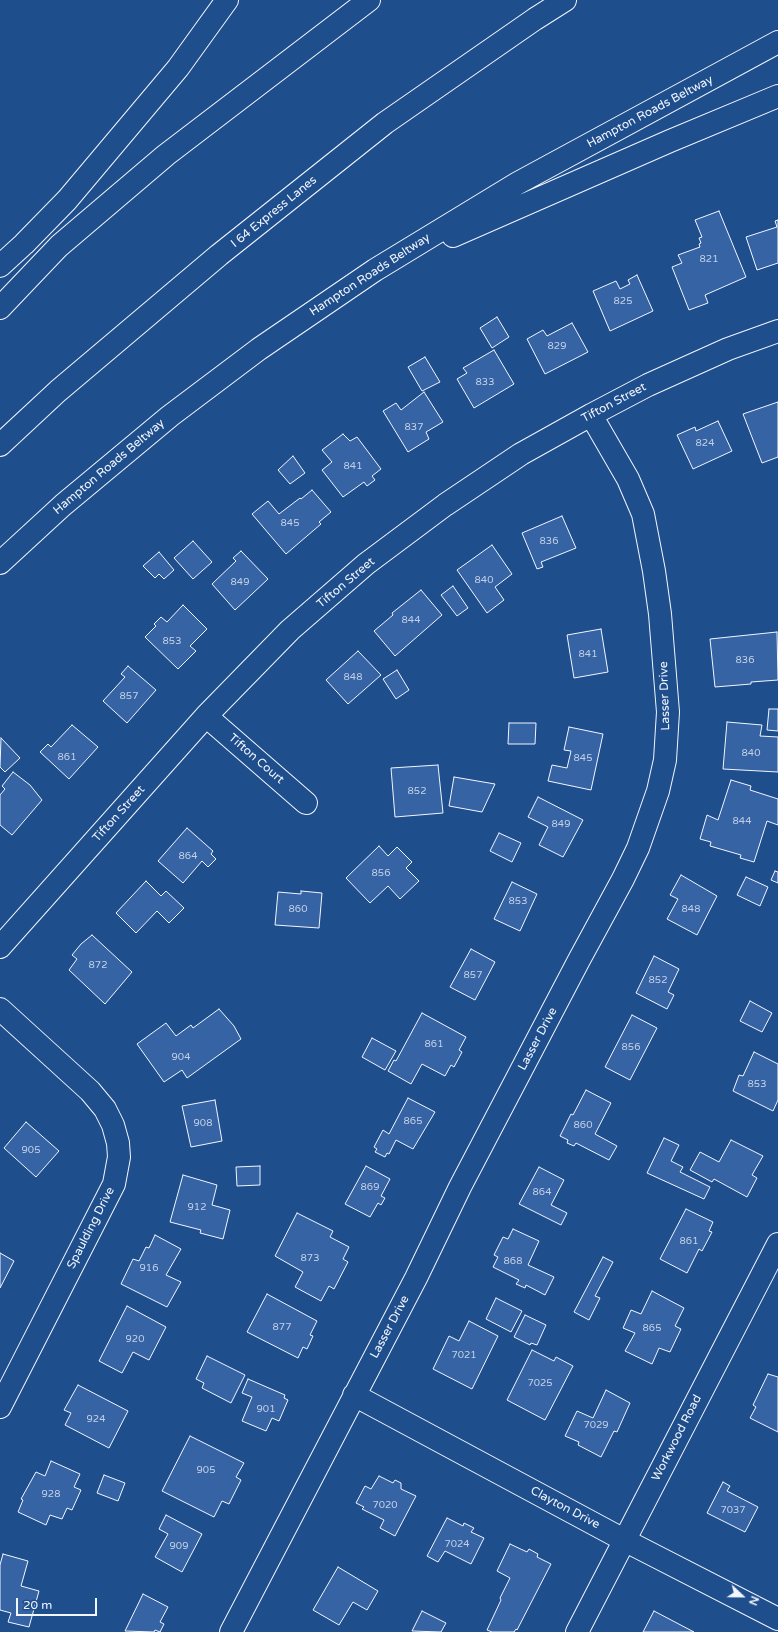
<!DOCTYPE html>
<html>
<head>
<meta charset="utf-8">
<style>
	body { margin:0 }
	#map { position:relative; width:778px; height:1632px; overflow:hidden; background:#1f4e8c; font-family:"Varela Round",sans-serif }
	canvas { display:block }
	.north { position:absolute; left:722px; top:1576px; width:40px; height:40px; -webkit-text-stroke:3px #1f4e8c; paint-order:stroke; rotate:112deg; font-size:11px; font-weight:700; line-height:16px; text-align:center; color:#f2f6ff }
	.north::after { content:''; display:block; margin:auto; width:14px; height:18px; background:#f2f6ff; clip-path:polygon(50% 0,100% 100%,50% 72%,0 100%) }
	.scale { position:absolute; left:16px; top:1598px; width:81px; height:18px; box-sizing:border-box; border:2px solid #f2f6ff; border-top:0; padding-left:5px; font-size:12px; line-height:14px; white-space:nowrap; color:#f2f6ff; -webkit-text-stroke:3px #1f4e8c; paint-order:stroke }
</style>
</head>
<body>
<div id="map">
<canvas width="778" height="1632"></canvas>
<div class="north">N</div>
<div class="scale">20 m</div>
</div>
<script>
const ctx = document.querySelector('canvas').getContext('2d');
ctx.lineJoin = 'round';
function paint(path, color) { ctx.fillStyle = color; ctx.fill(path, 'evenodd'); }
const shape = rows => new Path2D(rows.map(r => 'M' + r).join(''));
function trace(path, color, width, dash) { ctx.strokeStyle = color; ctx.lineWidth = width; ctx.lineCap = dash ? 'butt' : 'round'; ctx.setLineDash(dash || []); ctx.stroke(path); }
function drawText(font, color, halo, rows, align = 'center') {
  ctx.font = font + ' "Varela Round",sans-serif'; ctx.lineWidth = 3; ctx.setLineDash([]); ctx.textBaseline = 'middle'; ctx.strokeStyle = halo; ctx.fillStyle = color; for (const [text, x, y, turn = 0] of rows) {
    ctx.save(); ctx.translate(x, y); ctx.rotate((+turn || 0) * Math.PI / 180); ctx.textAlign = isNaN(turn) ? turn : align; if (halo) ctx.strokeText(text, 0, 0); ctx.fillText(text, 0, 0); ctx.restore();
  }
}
const building = shape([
	[719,211,746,277,705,295,708,303,689,310,672,267,682,263,678,255,700,247,699,244,701,243,699,238,702,237,695,220,719,211],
	[778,220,778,263,757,270,746,237,777,227,775,221,778,220],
	[637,275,653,311,610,331,593,291,616,281,620,289,630,284,628,280,637,275],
	[497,317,509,337,492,348,480,328,497,317],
	[572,323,588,352,545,374,527,339,543,330,547,336,572,323],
	[494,350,514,384,474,408,457,379,467,373,463,368,494,350],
	[425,357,440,382,422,391,408,367,425,357],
	[424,392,443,422,426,432,429,439,408,452,383,411,396,403,401,410,424,392],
	[778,402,778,457,762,463,743,414,778,402],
	[718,421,732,451,693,469,677,435,695,427,696,431,718,421],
	[343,434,350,441,357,437,381,469,372,476,375,480,367,486,364,482,343,497,322,470,332,462,322,450,343,434],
	[293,456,305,473,290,484,278,470,293,456],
	[312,490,331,512,319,522,321,524,286,554,252,514,268,501,279,514,300,498,301,499,312,490],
	[562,516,576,548,541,562,543,567,537,569,522,533,562,516],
	[193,541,212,562,193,579,174,558,193,541],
	[492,545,512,574,495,587,504,600,487,613,457,570,492,545],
	[241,551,268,579,235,610,212,584,236,561,233,558,241,551],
	[159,552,174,570,164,579,159,574,155,578,143,566,159,552],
	[453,586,468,608,457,616,441,595,453,586],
	[421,590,442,615,395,656,374,631,393,615,392,613,421,590],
	[183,605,207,629,190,646,196,651,178,669,145,637,156,626,154,624,161,617,167,622,183,605],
	[601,629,608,672,574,678,567,635,601,629],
	[777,632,778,680,751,682,751,684,715,687,710,639,777,632],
	[358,651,381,675,348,704,326,680,358,651],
	[128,666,156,690,127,723,103,701,125,677,121,674,128,666],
	[397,670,409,690,396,699,383,679,397,670],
	[769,709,778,709,778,731,767,730,769,709],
	[727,722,762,725,760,736,778,737,778,772,723,769,727,722],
	[509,723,536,723,535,744,508,744,509,723],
	[72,725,98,747,69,779,40,752,48,744,51,747,72,725],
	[569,727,603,734,591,790,548,781,552,765,567,768,571,751,564,750,569,727],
	[1,738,20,758,5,772,0,767,1,738],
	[438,765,443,813,395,817,391,768,438,765],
	[13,772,30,785,42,800,12,835,0,825,0,795,5,789,2,786,13,772],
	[454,777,495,784,482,812,449,806,454,777],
	[731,780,751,786,750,790,778,799,778,825,767,821,754,862,740,858,741,855,710,846,711,842,700,839,707,815,718,820,731,780],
	[538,797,583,820,563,857,539,845,548,827,528,817,538,797],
	[187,828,213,851,211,854,216,859,208,867,202,861,183,883,158,861,187,828],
	[499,833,521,843,512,862,490,851,499,833],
	[379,846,388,856,397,847,412,862,406,868,419,881,400,899,388,886,370,903,346,878,379,846],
	[775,871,778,872,778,883,771,880,775,871],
	[681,875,717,896,697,935,667,919,678,899,670,895,681,875],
	[746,877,768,887,760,906,737,895,746,877],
	[146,881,161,896,166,891,184,908,169,923,157,911,136,933,116,913,146,881],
	[512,882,537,894,520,931,494,919,512,882],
	[301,891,322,893,319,928,275,925,278,892,301,894,301,891],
	[92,935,132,972,105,1004,69,970,77,959,72,955,81,944,92,935],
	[471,949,495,962,475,1000,450,987,471,949],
	[654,956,679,969,668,992,674,995,667,1009,636,993,654,956],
	[750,1001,772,1013,762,1032,740,1021,750,1001],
	[219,1009,234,1026,241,1039,187,1078,182,1070,164,1082,137,1044,166,1023,176,1036,191,1025,193,1028,219,1009],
	[422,1013,466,1037,459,1050,462,1052,454,1067,451,1065,445,1076,422,1064,411,1084,388,1071,394,1060,396,1061,422,1013],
	[632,1015,657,1028,630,1080,605,1067,632,1015],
	[372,1038,396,1051,385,1070,362,1057,372,1038],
	[754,1052,778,1064,778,1100,773,1111,733,1091,739,1075,743,1076,754,1052],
	[586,1090,611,1103,595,1134,617,1146,609,1160,576,1143,574,1146,567,1143,568,1140,560,1136,571,1114,573,1115,586,1090],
	[408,1098,435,1112,413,1149,396,1140,389,1154,387,1153,385,1157,375,1152,377,1149,374,1147,383,1130,389,1134,408,1098],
	[215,1100,222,1141,191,1147,182,1106,215,1100],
	[26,1122,59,1151,36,1177,4,1148,26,1122],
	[664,1138,679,1145,671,1161,683,1167,680,1172,710,1187,704,1199,647,1173,664,1138],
	[731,1140,763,1156,752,1175,757,1178,747,1197,714,1179,712,1182,690,1170,700,1152,719,1162,731,1140],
	[260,1166,260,1185,237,1186,236,1167,260,1166],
	[366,1166,390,1179,381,1196,385,1198,381,1205,378,1203,370,1217,345,1204,366,1166],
	[539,1167,564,1180,551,1205,567,1213,561,1225,519,1204,539,1167],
	[183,1175,217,1185,212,1205,230,1210,223,1239,200,1233,201,1230,170,1222,183,1175],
	[686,1209,713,1222,709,1231,712,1232,702,1251,699,1249,687,1273,660,1259,686,1209],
	[297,1213,333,1231,330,1237,349,1247,343,1259,348,1262,334,1289,329,1286,321,1301,295,1287,303,1272,275,1256,297,1213],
	[513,1229,539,1241,528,1265,554,1277,545,1295,526,1285,525,1288,516,1284,519,1280,493,1267,498,1257,494,1255,503,1237,508,1239,513,1229],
	[155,1235,181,1249,166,1275,181,1282,167,1307,121,1284,133,1259,139,1261,146,1247,149,1248,155,1235],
	[0,1253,14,1261,0,1288,0,1253],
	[603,1257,613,1262,595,1296,600,1298,589,1320,574,1312,603,1257],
	[652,1291,684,1308,675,1326,681,1329,670,1352,659,1348,652,1364,625,1351,635,1333,623,1328,631,1310,641,1314,652,1291],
	[267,1294,317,1321,310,1335,313,1336,307,1349,303,1347,298,1358,247,1332,267,1294],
	[496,1298,522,1311,511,1332,486,1319,496,1298],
	[127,1306,166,1327,149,1360,133,1352,122,1373,99,1361,127,1306],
	[525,1315,546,1325,537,1345,531,1343,530,1345,514,1337,525,1315],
	[469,1321,498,1336,472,1389,433,1369,449,1336,459,1341,469,1321],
	[532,1350,554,1361,556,1357,573,1366,545,1420,507,1400,532,1350],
	[207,1356,245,1375,231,1403,202,1388,204,1383,196,1379,207,1356],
	[768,1374,778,1377,778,1432,750,1418,756,1407,753,1405,768,1374],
	[248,1379,285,1395,284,1398,288,1400,279,1421,272,1418,266,1431,242,1421,252,1397,242,1393,248,1379],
	[78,1385,128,1411,109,1448,65,1425,71,1413,64,1410,78,1385],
	[606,1390,630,1403,617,1432,614,1431,601,1457,578,1445,579,1442,565,1436,577,1411,593,1418,606,1390],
	[190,1436,244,1463,236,1477,241,1480,229,1504,222,1501,214,1517,162,1491,190,1436],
	[51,1461,80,1474,74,1487,81,1490,72,1510,67,1508,62,1519,50,1515,46,1525,18,1512,23,1500,21,1499,36,1472,45,1476,51,1461],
	[104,1475,125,1483,118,1501,97,1493,104,1475],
	[379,1476,393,1483,395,1480,401,1483,401,1489,416,1496,395,1536,380,1528,384,1520,362,1509,364,1507,356,1503,365,1486,371,1489,379,1476],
	[723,1482,730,1486,727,1491,758,1507,745,1532,707,1513,723,1482],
	[166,1515,202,1534,182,1572,155,1557,168,1534,159,1529,166,1515],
	[447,1518,463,1526,464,1523,474,1528,471,1532,484,1538,471,1564,445,1551,438,1562,427,1556,447,1518],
	[510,1544,527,1552,529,1549,538,1554,537,1557,551,1564,517,1630,516,1629,514,1632,492,1632,487,1630,501,1600,500,1598,510,1578,497,1571,510,1544],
	[3,1554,28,1561,21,1586,39,1591,29,1627,8,1622,11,1613,0,1610,0,1565,3,1554],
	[338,1567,378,1591,367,1610,353,1602,339,1625,313,1610,338,1567],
	[143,1594,168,1607,160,1622,164,1624,160,1632,155,1630,154,1632,125,1631,143,1594],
	[422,1611,446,1623,441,1632,412,1631,422,1611],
	[654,1611,694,1632,643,1632,654,1611]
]);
const street = shape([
	[206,716,306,803],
	[0,947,206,716,290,630,366,564,445,505,521,454,591,415,648,385,728,349,778,331],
	[0,1009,90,1091,105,1109,113,1125,118,1143,119,1157,114,1184,0,1407],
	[354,1395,624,1540,778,1619],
	[231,1632,416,1278,460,1187,579,960,623,879,638,848,658,791,665,760,668,712,660,614,654,571,643,514,628,479,591,415],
	[577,1632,778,1244]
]);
const highway = shape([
	[453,236,670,141,778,96],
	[0,266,24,244,67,200,178,68,227,0],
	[0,308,59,246,166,155,369,0],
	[0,445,58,391,219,255,385,123,535,19,565,0],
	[0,563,63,505,170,416,259,349,375,270,518,183,778,42]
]);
const numberNames = [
	["821",709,259],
	["825",623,301],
	["829",557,346],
	["833",485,382],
	["837",414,427],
	["824",705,443],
	["841",353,466],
	["845",290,523],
	["836",549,541],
	["840",484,580],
	["849",240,582],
	["844",411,620],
	["853",172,641],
	["841",588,654],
	["836",745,660],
	["848",353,677],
	["857",129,696],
	["840",751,753],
	["861",67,757],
	["845",583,758],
	["852",417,791],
	["844",742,821],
	["849",561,824],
	["864",188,856],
	["856",381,873],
	["853",518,901],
	["860",298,909],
	["848",691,909],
	["872",98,965],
	["857",473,975],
	["852",658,980],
	["861",434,1044],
	["856",631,1047],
	["904",181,1057],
	["853",757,1084],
	["865",413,1121],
	["908",203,1123],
	["860",583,1125],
	["905",31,1150],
	["869",370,1187],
	["864",542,1192],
	["912",197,1207],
	["861",689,1241],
	["873",310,1258],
	["868",513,1261],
	["916",149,1268],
	["877",282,1327],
	["865",652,1328],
	["920",135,1339],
	["7021",464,1355],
	["7025",540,1383],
	["901",266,1409],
	["924",96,1419],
	["7029",596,1425],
	["905",206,1470],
	["928",51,1494],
	["7020",385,1505],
	["7037",733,1510],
	["7024",457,1544],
	["909",179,1546]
];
const streetNames = [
	["Hampton Roads Beltway",650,112,-28],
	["I 64 Express Lanes",274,212,-39],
	["Hampton Roads Beltway",370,275,-33],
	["Tifton Street",614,403,-28],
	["Hampton Roads Beltway",109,467,-40],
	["Tifton Street",346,583,-40],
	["Lasser Drive",665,696,-92],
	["Tifton Court",256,759,41],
	["Tifton Street",119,814,-48],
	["Lasser Drive",538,1039,-62],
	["Spaulding Drive",91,1228,-63],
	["Lasser Drive",390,1327,-62],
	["Workwood Road",677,1438,-63],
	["Clayton Drive",565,1508,28]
];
paint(building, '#3563a3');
trace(building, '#f2f6ff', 1);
trace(street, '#f2f6ff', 24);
trace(highway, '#f2f6ff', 24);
trace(street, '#1f4e8c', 22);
trace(highway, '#1f4e8c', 22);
drawText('10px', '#c3d1e8', null, numberNames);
drawText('12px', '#f2f6ff', '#1f4e8c', streetNames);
</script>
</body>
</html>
